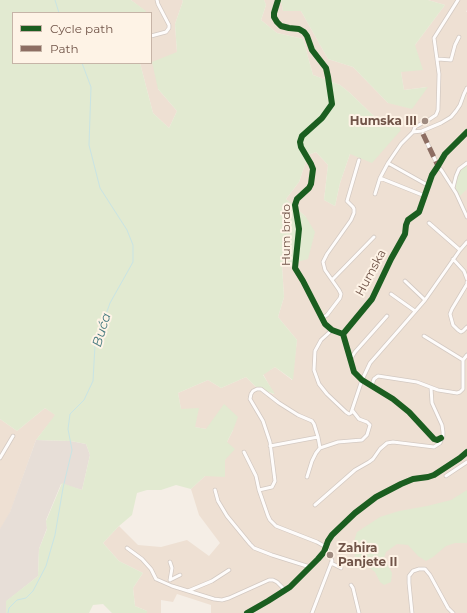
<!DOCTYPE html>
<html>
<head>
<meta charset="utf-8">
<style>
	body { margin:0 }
	#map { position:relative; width:467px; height:613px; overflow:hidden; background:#f5eee6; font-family:Montserrat,sans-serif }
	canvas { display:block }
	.legend { position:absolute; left:12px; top:12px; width:140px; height:52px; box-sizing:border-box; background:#fef3e6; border:1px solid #c6b4a7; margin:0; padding:5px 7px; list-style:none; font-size:12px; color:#715549 }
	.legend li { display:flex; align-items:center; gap:8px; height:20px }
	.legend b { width:20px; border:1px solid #c6b4a7 }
</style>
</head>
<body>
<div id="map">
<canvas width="467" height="613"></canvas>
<ul class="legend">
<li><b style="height:5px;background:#1b5e20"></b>Cycle path</li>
<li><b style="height:5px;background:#8d6e63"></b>Path</li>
</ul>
</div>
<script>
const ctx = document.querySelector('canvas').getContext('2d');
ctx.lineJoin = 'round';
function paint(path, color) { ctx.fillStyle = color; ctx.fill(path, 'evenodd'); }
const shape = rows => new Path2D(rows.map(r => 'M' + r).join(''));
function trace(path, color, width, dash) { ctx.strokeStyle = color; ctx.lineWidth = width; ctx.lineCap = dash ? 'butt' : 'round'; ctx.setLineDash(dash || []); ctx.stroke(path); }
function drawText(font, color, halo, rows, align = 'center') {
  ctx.font = font + ' Montserrat,sans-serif'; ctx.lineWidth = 4; ctx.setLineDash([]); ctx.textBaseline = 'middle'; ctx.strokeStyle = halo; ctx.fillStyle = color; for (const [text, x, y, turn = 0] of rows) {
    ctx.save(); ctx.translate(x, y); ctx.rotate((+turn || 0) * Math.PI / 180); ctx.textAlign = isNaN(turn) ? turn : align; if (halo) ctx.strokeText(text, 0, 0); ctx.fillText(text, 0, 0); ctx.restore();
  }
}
const residential = shape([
	[131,0,182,0,183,1,175,24,177,52,158,89,177,111,169,128,153,113,140,63,151,63,151,13,145,13,145,11],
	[264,0,281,0,283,11,301,11,328,59,353,67,388,103,427,87,404,90,401,72,415,45,445,5,428,0,467,0,467,10,466,12,467,12,467,613,211,613,211,605,177,594,173,602,161,600,161,613,147,613,147,611,135,606,133,588,143,573,119,561,103,543,119,526,138,545,161,547,187,540,209,556,220,543,199,515,191,489,205,476,225,460,227,442,233,430,206,429,195,427,181,409,178,393,208,380,221,388,246,377,258,389,274,394,263,374,275,367,292,380,297,340,278,317,284,297,282,265,306,217,286,199,299,182,308,155,316,152,328,165,324,200,335,206,340,183,350,154,381,123,350,93,340,85,313,75,303,39,277,33,261,20,266,5],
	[45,408,56,415,36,440,10,513,0,530,0,419,17,431]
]);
const industrial = shape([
	[36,440,71,441,86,444,90,455,82,490,61,484,46,520,47,528,39,549,38,576,7,601,6,613,0,613,0,529,10,512]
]);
const green = shape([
	[0,0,131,0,146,11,145,13,13,13,13,63,140,63,153,113,169,128,177,111,158,89,152,62,177,52,175,24,183,1,182,0,264,0,266,5,261,20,277,33,303,39,313,75,340,85,350,93,381,123,394,119,401,130,372,163,350,154,340,183,335,206,324,200,328,165,316,152,308,155,299,182,286,199,306,217,315,232,308,259,282,266,284,297,278,317,297,340,293,380,275,367,263,375,275,394,258,389,246,377,221,388,208,380,178,393,181,409,199,408,195,427,206,429,224,404,238,417,233,430,227,442,235,449,225,460,225,477,205,476,191,489,176,485,161,490,147,490,137,493,132,515,119,526,103,543,119,561,143,573,133,588,135,606,147,611,147,613,112,613,103,604,93,605,89,613,6,613,6,601,38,576,39,549,47,529,46,521,62,483,82,490,90,455,86,444,71,441,36,440,55,415,45,408,17,431,0,419],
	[281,0,428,0,445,5,415,45,423,70,401,72,404,90,428,87,412,109,388,103,353,67,328,59,301,11,283,11],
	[467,163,467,189,459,197,456,193,455,181,464,164],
	[467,490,467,543,455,543,446,546,433,557,426,561,418,556,408,545,397,544,386,552,384,558,392,573,391,582,384,585,380,582,375,572,355,557,353,544,357,532,380,517,399,511,427,506,451,500]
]);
const stream = shape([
	[55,0,59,13],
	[8,613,9,608,17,600,26,598,33,591,46,566,55,535,63,488,72,450,68,429,70,414,84,400,93,381,95,345,110,303,133,262,133,245,127,230,100,188,89,145,91,87,82,63]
]);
const street = shape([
	[278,0,274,13,274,17,277,22,281,26,289,28,299,29,304,32,307,36,312,50,326,68,328,77,332,104,322,118,302,136,300,142,301,147,311,164,313,169,311,184,309,188,297,199,295,205,299,229,295,268,303,281,325,324,332,330,343,334],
	[151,36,166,32,169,28,169,25,158,4,157,0],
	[438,59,451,60,455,45,459,37],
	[413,132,422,131,441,123,451,117,456,111,460,105,464,94,467,88],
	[423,134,438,166,442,171,456,193,467,217],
	[388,163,429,186],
	[380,178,425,196],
	[453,188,456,176,459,169,467,163],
	[375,194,380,178,388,163,401,144,413,132,415,127,430,119,436,115,438,110,439,74,434,38,458,0],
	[429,223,460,250],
	[453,259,464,271,467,279],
	[332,280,374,237],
	[405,281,425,300],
	[467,282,467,284,452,309,450,314,453,325,458,330,461,332,463,331,467,327],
	[391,294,415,311],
	[322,318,327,315,340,298,341,294,339,290,325,270,323,262,327,254,351,220,354,213,354,209,353,207,347,201,359,160],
	[332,330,321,340,315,351,314,370,319,384,327,394,346,412,349,414,351,413,362,380,370,363,399,330,425,300,460,250,467,242],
	[424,336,463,360],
	[350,360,355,352,387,316],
	[372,385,374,379,378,376,417,382,438,390,457,393,460,392,463,389,463,360,467,355],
	[441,438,437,440,434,439,409,412,393,399,362,380,354,372,343,334,372,299,391,259,405,234,406,225,408,220,419,212,432,175,438,166,445,154,467,132],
	[270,446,318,437],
	[320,448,338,442,362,440,367,435,370,425,367,422,359,419,352,410],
	[244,452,256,476,259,490,268,516,270,520,276,526,317,542,326,547,331,556,332,561,312,613],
	[0,458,13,436],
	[446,476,467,462],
	[215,490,218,501,227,516,250,544,254,548,272,555,310,567],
	[259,490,272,487,275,481,270,442,263,421,250,399,251,394,253,391,257,389,261,389,279,403,298,415,312,421,314,424,318,437,320,448,316,453,312,461,307,477],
	[315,505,355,470,369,462,373,459,380,449,387,443,393,442,434,447,440,443,443,436,443,432,442,425,432,403,431,388],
	[127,548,142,559,151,569,156,579,172,586,214,599,222,600,229,598,269,580,273,580,277,582,285,590],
	[331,563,341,568],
	[170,580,172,568,170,562],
	[170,580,180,575],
	[351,585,353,588,359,613],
	[188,591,212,581,229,570],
	[412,613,409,583,409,576,413,571,419,569,425,569,430,575,448,608,453,613]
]);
const secondary = shape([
	[247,613,268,601,290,587,318,559,324,552,328,541,332,535,355,513,376,497,401,484,413,479,428,477,434,475,460,458,467,452]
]);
const quiet = shape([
	[423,134,438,166]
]);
const cycleway = shape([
	[278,0,274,13,274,17,277,22,281,26,289,28,299,29,304,32,307,36,312,50,326,68,328,77,332,104,322,118,302,136,300,142,301,147,311,164,313,169,311,184,309,188,297,199,295,205,299,229,295,268,303,281,325,324,332,330,343,334],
	[441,438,437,440,434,439,409,412,393,399,362,380,354,372,343,334,372,299,391,259,405,234,406,225,408,220,419,212,432,175,438,166,445,154,467,132],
	[247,613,268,601,290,587,318,559,324,552,328,541,332,535,355,513,376,497,401,484,413,479,428,477,434,475,460,458,467,452]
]);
const markers = [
	[425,121,4,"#9f8b80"],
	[330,555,4,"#9f8b80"]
];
const poiNames = [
	["Humska III",417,121],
	["Zahira",338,548,"left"],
	["Panjete II",338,562,"left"]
];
const streetNames = [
	["Hum brdo",286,235,-90],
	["Humska",371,273,-62]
];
const waterNames = [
	["Buća",102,330,-73]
];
paint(residential, '#eee0d3');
paint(industrial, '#e7ded7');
paint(green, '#e2ead1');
trace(stream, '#c9e4e4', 1);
trace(street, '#d3c9c2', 4.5);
trace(secondary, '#d5cbc3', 5.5);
trace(street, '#fefcfb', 3);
trace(secondary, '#fefcfb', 4);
trace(quiet, '#8d6e63', 5, [10, 5]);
trace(cycleway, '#1b5e20', 6);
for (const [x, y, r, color] of markers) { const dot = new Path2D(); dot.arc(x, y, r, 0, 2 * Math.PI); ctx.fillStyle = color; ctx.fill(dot); trace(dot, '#fef3e6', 1.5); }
drawText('bold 12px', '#715549', '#fef3e6', poiNames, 'right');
drawText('12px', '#715549', '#fef3e6', streetNames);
drawText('italic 13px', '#41777d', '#fef3e6', waterNames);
</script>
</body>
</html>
